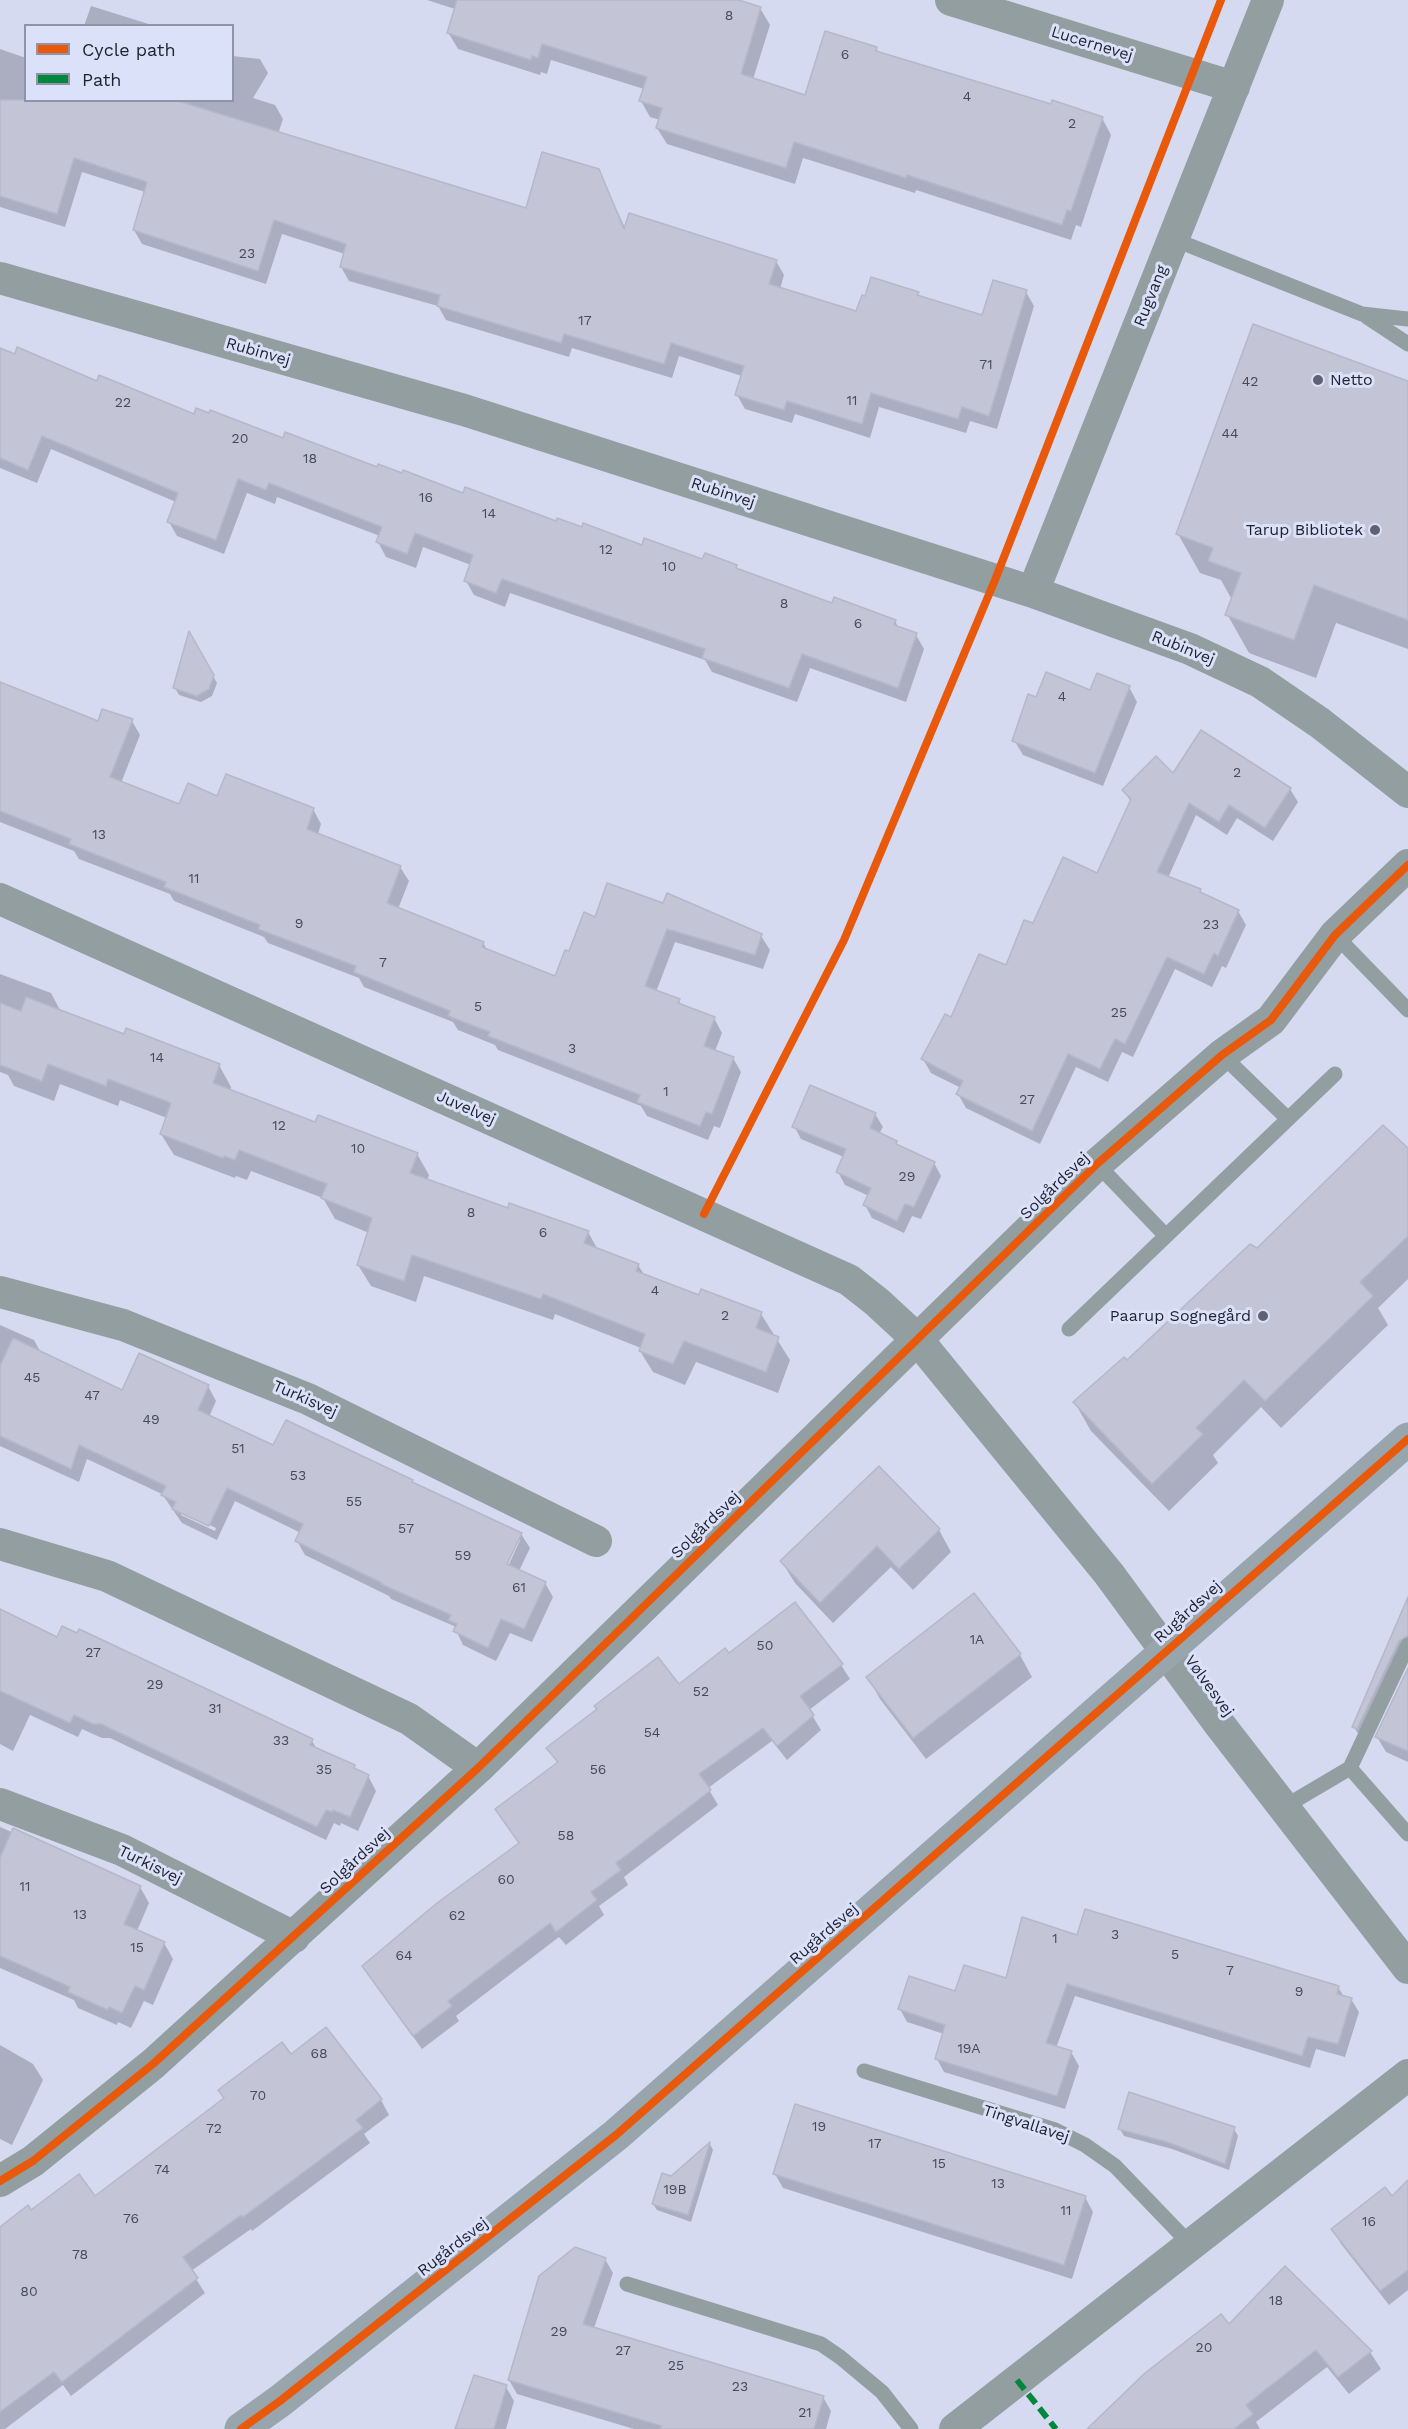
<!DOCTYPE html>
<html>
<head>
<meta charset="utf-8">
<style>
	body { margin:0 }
	#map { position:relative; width:1408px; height:2429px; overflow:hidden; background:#d5daf0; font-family:"Work Sans",sans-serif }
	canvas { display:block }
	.legend { position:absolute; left:24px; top:24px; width:210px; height:78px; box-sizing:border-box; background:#dbe1f9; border:2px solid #8f94a9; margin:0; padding:8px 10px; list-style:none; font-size:18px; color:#1e2130 }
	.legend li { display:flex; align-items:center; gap:12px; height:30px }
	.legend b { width:30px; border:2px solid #8f94a9 }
</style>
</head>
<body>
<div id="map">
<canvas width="1408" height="2429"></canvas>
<ul class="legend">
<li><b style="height:8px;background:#e8590c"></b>Cycle path</li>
<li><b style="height:8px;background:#00873e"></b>Path</li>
</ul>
</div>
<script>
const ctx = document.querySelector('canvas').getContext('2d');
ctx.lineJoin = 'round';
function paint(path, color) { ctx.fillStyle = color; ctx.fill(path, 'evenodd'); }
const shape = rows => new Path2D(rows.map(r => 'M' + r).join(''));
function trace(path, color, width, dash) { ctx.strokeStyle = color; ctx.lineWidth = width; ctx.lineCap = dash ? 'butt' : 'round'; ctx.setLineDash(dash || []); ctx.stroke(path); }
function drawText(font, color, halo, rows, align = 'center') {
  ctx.font = font + ' "Work Sans",sans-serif'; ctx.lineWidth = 6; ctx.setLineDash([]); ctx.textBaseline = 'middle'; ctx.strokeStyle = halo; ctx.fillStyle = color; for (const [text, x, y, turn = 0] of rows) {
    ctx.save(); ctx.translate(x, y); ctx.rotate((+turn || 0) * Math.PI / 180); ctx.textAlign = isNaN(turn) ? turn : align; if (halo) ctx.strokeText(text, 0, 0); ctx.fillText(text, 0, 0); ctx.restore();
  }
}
const shadow = shape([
	[427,0,733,0,760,8,770,25,753,79,806,96,876,48,879,53,1052,106,1102,118,1111,135,1081,227,1076,225,1071,240,916,190,915,193,803,158,795,184,667,144,657,128,660,120,650,117,641,101,644,89,551,60,547,74,541,72,540,75,458,49,448,32,455,9],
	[91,6,155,26,84,26],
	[0,49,26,58,26,100,232,100,232,56,260,59,268,73,253,98,275,105,283,119,278,134,527,210,598,170,626,230,776,261,784,275,780,289,857,313,918,293,920,298,983,317,1026,292,1034,306,997,429,970,421,966,433,879,407,870,438,795,414,792,423,745,409,737,395,742,376,679,356,672,378,572,348,569,357,446,320,438,306,349,281,341,267,345,254,282,234,266,284,142,244,134,230,145,192,82,172,65,227,0,207],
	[0,349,194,416,284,440,557,523,703,561,736,566,739,571,832,605,895,621,899,629,916,635,924,649,906,702,810,668,797,702,712,672,705,660,510,593,505,607,474,595,466,581,471,565,423,547,416,568,386,557,378,542,380,536,277,497,275,504,247,493,224,554,177,536,169,522,176,502,51,449,37,483,0,468],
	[1408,383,1408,649,1336,623,1316,678,1249,653,1227,614,1232,600,1221,580,1200,573,1178,534],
	[192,639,217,683,212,696,201,702,179,695,175,688],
	[1129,687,1137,702,1103,786,1023,755,1014,740,1037,699],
	[0,695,99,722,132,721,140,735,121,783,180,806,218,798,313,809,321,824,318,834,400,867,409,881,398,909,483,943,488,951,556,978,570,953,596,919,761,936,770,950,763,969,675,942,656,992,679,1001,682,1006,714,1018,722,1033,715,1051,733,1058,741,1072,720,1128,714,1126,708,1140,647,1116,641,1106,498,1050,495,1045,458,1030,453,1022,364,987,359,978,268,943,264,937,174,901,170,894,79,859,74,851,0,822],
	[1174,776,1290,789,1298,802,1273,841,1237,818,1227,835,1196,815,1168,878,1199,890,1202,895,1238,911,1246,925,1226,968,1222,966,1212,987,1175,969,1133,1057,1122,1052,1108,1082,1076,1067,1040,1144,966,1108,958,1094,961,1088,931,1073,923,1059,951,1019,1007,967,1033,925,1098,875,1131,802,1124,791],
	[0,974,51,993,61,1012,125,1036,219,1065,231,1087,230,1091,316,1124,417,1154,429,1175,427,1181,509,1210,588,1232,598,1250,638,1265,645,1276,700,1297,761,1314,790,1360,778,1393,696,1362,685,1385,653,1372,640,1351,641,1348,555,1314,553,1320,424,1276,416,1302,371,1286,358,1265,369,1233,335,1219,323,1198,251,1171,247,1180,236,1176,235,1178,174,1155,161,1134,167,1118,120,1100,118,1106,60,1084,54,1101,14,1086,8,1075,0,1072],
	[875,1114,883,1127,879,1134,896,1142,899,1147,934,1163,941,1176,921,1219,912,1216,904,1233,872,1218,865,1205,869,1196,845,1185,838,1172,844,1157,801,1139,794,1126],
	[1408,1150,1408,1279,1378,1308,1388,1325,1281,1428,1261,1407,1213,1455,1218,1463,1169,1511,1091,1431,1075,1403,1127,1363,1257,1250],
	[0,1325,34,1340,41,1353,123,1392,208,1386,216,1401,209,1417,274,1446,412,1481,414,1484,521,1534,530,1548,519,1571,545,1583,553,1597,532,1642,510,1633,496,1661,463,1645,454,1626,391,1599,389,1596,305,1555,297,1541,301,1533,235,1501,217,1540,182,1523,162,1494,87,1459,79,1482,0,1446],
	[181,1511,216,1528,215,1531,181,1515],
	[517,1540,520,1540,506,1571,503,1570],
	[879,1468,939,1530,951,1552,913,1590,891,1567,833,1623,795,1583,782,1562],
	[974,1595,1020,1655,1032,1677,926,1759,880,1699,868,1677],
	[1408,1601,1408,1655,1363,1742,1354,1727],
	[0,1611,58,1639,312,1741,317,1749,354,1766,356,1771,368,1776,376,1791,358,1831,341,1823,340,1826,334,1823,326,1840,110,1738,102,1738,82,1729,78,1737,30,1715,13,1751,0,1744],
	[729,1655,841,1665,850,1679,809,1710,821,1730,787,1760,772,1741,708,1788,718,1805,624,1877,628,1885,599,1906,604,1915,566,1945,559,1937,456,2016,459,2021,422,2049,363,1967,520,1844,497,1809,558,1764,548,1748,679,1687],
	[1408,1671,1408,1762,1386,1752,1377,1737],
	[0,1827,140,1887,149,1903,137,1931,164,1943,173,1959,153,2005,144,2001,131,2028,118,2022,117,2025,78,2008,74,2000,0,1968],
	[1078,1937,1338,1987,1344,1997,1351,1999,1359,2012,1345,2057,1316,2049,1310,2068,1075,1996,1056,2048,1071,2052,1079,2066,1065,2109,944,2072,937,2059,944,2034,907,2022,900,2009,1007,1980],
	[326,2030,381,2100,389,2115,364,2134,370,2143,252,2231,251,2229,191,2271,205,2293,71,2396,63,2385,5,2429,0,2429,0,2228,31,2212,94,2198,225,2099,220,2090,291,2056],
	[0,2045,33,2064,43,2080,12,2145,0,2139],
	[1120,2129,1234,2129,1238,2136,1229,2170,1172,2149,1124,2136],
	[710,2144,713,2150,691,2222,657,2210,653,2204,671,2177],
	[775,2174,1085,2197,1093,2212,1072,2279,783,2188],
	[1408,2183,1408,2290,1389,2305,1341,2244,1333,2229,1392,2198],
	[605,2259,613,2273,594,2328,823,2397,831,2411,826,2429,634,2429,517,2394,509,2380],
	[1229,2326,1370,2352,1381,2369,1349,2394,1327,2367,1256,2422,1260,2429,1089,2429],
	[506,2387,514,2401,506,2429,456,2429,467,2394]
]);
const building = shape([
	[457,0,739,0,761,7,741,74,805,95,825,31,877,47,876,51,1051,104,1052,100,1103,117,1071,211,1067,210,1062,225,907,175,906,178,794,142,786,168,656,128,662,108,639,101,647,77,542,44,538,58,532,56,531,60,447,33,457,0],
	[0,100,175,100,526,208,542,152,599,169,624,229,629,213,777,260,769,284,856,311,862,295,865,296,871,277,919,292,917,295,982,315,993,280,1027,290,989,416,962,407,958,419,871,393,862,424,787,401,784,410,735,395,744,366,671,343,664,364,564,334,561,343,437,306,440,295,340,267,346,244,274,220,258,271,133,230,147,182,74,158,57,214,0,196,0,100],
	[1253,324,1408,381,1408,620,1314,585,1294,640,1225,615,1241,573,1208,561,1213,548,1176,534,1253,324],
	[17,347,97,381,99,375,194,414,196,408,209,413,210,410,283,438,285,432,377,467,378,464,402,473,403,470,463,493,465,487,556,521,557,518,582,527,583,523,642,545,644,538,702,559,705,553,737,565,736,568,832,603,834,597,896,620,894,625,917,633,898,688,802,654,789,688,702,658,705,649,502,579,496,593,464,581,473,555,415,533,407,554,376,542,382,527,269,483,266,490,238,479,216,540,167,522,178,493,42,436,28,470,0,458,0,348,15,354,17,347],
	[189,631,214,675,209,689,197,696,173,688,189,631],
	[1046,672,1090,690,1097,673,1130,686,1095,773,1012,741,1028,694,1036,697,1046,672],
	[0,682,98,721,102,709,133,719,110,777,179,804,188,783,217,796,226,774,314,808,307,829,401,866,387,903,484,942,482,947,555,976,565,950,569,951,584,912,595,917,607,883,663,903,667,893,762,934,755,955,667,929,645,986,680,999,678,1003,715,1017,704,1046,734,1057,712,1114,706,1112,700,1126,637,1102,640,1095,488,1036,490,1032,448,1016,450,1011,354,972,356,966,258,929,260,925,164,887,166,882,69,844,71,839,0,811,0,682],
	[1201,730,1291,788,1265,828,1229,805,1219,822,1189,803,1157,872,1201,889,1200,892,1239,910,1218,956,1214,953,1204,974,1167,957,1125,1044,1115,1039,1100,1069,1068,1054,1032,1131,956,1094,963,1081,921,1059,945,1014,951,1017,979,954,1006,965,1024,920,1033,923,1063,857,1097,873,1131,799,1122,790,1156,756,1173,773,1201,730],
	[26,997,124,1034,126,1028,220,1064,213,1083,315,1122,318,1115,418,1153,410,1173,508,1208,509,1203,589,1231,584,1243,639,1264,636,1271,699,1295,701,1289,762,1312,756,1328,779,1337,766,1372,684,1341,673,1364,639,1351,645,1334,543,1294,541,1299,412,1255,404,1281,357,1265,372,1218,321,1198,327,1184,239,1150,235,1160,224,1156,223,1158,160,1134,171,1103,108,1079,106,1086,48,1064,42,1081,0,1065,0,1003,21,1011,26,997],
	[810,1085,876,1113,870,1128,897,1141,896,1144,935,1162,914,1207,905,1204,897,1221,863,1205,871,1188,836,1172,846,1149,792,1127,810,1085],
	[1383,1125,1408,1148,1408,1236,1360,1282,1373,1296,1265,1401,1244,1380,1196,1428,1203,1434,1152,1484,1073,1402,1124,1357,1127,1360,1250,1244,1257,1248,1383,1125],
	[13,1338,122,1390,139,1353,209,1385,198,1410,273,1445,286,1420,413,1480,412,1482,522,1533,507,1564,546,1582,524,1629,501,1619,488,1648,453,1631,457,1624,448,1620,451,1615,381,1584,382,1583,295,1541,303,1524,227,1488,209,1526,172,1509,176,1502,161,1495,166,1486,79,1445,71,1469,0,1436,0,1366,13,1338],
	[879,1466,940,1529,899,1569,877,1546,820,1603,780,1561,879,1466],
	[974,1593,1021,1654,913,1738,866,1677,974,1593],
	[1408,1597,1408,1635,1399,1641,1357,1729,1352,1727,1408,1597],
	[795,1602,843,1664,800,1696,814,1715,777,1746,763,1728,699,1774,711,1790,616,1863,621,1870,591,1892,597,1900,556,1932,550,1923,448,2001,452,2006,413,2036,362,1966,437,1903,519,1843,495,1809,558,1762,546,1748,597,1709,594,1706,658,1657,679,1684,725,1648,729,1653,795,1602],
	[0,1609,57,1637,62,1626,77,1633,79,1629,313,1739,310,1745,355,1765,354,1768,369,1775,350,1817,333,1810,332,1812,326,1810,317,1827,101,1724,93,1724,74,1715,70,1723,0,1691,0,1609],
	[1408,1668,1408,1751,1375,1737,1408,1668],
	[13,1828,141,1886,124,1924,165,1942,144,1990,135,1986,122,2013,109,2007,108,2010,68,1992,70,1987,0,1956,0,1858,13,1828],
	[1085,1909,1339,1986,1337,1994,1352,1998,1338,2044,1308,2037,1302,2056,1067,1984,1046,2043,1072,2051,1057,2096,935,2059,945,2025,898,2009,909,1976,955,1991,964,1965,1006,1978,1022,1917,1077,1935,1085,1909],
	[326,2027,382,2099,356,2120,363,2128,243,2217,241,2215,183,2257,198,2278,62,2382,54,2372,0,2412,0,2227,28,2205,31,2210,79,2174,95,2196,224,2098,218,2090,282,2042,291,2054,326,2027],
	[1129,2092,1235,2127,1225,2164,1167,2142,1118,2129,1129,2092],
	[795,2104,1086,2196,1064,2265,773,2174,795,2104],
	[710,2142,688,2215,652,2204,662,2173,671,2176,710,2142],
	[1408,2180,1408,2270,1380,2291,1331,2229,1385,2187,1392,2196,1408,2180],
	[575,2247,606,2258,583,2324,824,2396,814,2429,659,2429,662,2426,508,2380,539,2276,575,2247],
	[1285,2266,1372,2351,1338,2377,1316,2350,1246,2405,1253,2414,1234,2429,1087,2429,1145,2373,1221,2314,1229,2324,1285,2266],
	[474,2375,507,2385,494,2429,455,2429,474,2375]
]);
const service = shape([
	[1173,239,1362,314,1408,319],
	[1367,317,1408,344],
	[1335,935,1408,1010],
	[1222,1055,1288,1119],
	[1097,1164,1166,1236],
	[1069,1329,1335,1074],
	[1350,1768,1408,1834],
	[1284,1807,1350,1768,1408,1645],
	[864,2071,1055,2130,1085,2145,1115,2166,1190,2244],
	[627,2284,821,2344,840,2357,882,2392,911,2429]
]);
const minor = shape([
	[951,0,1234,87],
	[0,278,464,410,1033,592,1190,649,1260,682,1320,723,1408,792],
	[1033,592,1268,0],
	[0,899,849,1280,877,1302,917,1339,1109,1574,1220,1725,1408,1968],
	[0,1292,123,1325,308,1399,596,1541],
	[0,1544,107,1576,409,1719,478,1768],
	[0,1804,122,1850,294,1937],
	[0,2181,33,2161,153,2064,478,1768,1097,1164,1222,1055,1271,1020,1335,935,1408,865],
	[955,2429,1408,2075]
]);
const secondary = shape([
	[241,2429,280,2401,616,2135,1408,1439]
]);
const quiet = shape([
	[1017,2380,1056,2429]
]);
const cycleway = shape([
	[704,1214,844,940,995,580,1221,0],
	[0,2181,33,2161,153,2064,478,1768,1097,1164,1222,1055,1271,1020,1335,935,1408,865],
	[241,2429,280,2401,616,2135,1408,1439]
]);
const markers = [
	[1318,380,6,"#5e6273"],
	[1375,530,6,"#5e6273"],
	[1263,1316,6,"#5e6273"]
];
const numberNames = [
	["8",729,16],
	["6",845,55],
	["4",967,97],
	["2",1072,124],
	["23",247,254],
	["17",585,321],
	["71",986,365],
	["42",1250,382],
	["11",852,401],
	["22",123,403],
	["44",1230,434],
	["20",240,439],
	["18",310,459],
	["16",426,498],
	["14",489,514],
	["12",606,550],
	["10",669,567],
	["8",784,604],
	["6",858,624],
	["4",1062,697],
	["2",1237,773],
	["13",99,835],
	["11",194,879],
	["9",299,924],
	["23",1211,925],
	["7",383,963],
	["5",478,1007],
	["25",1119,1013],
	["3",572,1049],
	["14",157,1058],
	["1",666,1092],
	["27",1027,1100],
	["12",279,1126],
	["10",358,1149],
	["29",907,1177],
	["8",471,1213],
	["6",543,1233],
	["4",655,1291],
	["2",725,1316],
	["45",32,1378],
	["47",92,1396],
	["49",151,1420],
	["51",238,1449],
	["53",298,1476],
	["55",354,1502],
	["57",406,1529],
	["59",463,1556],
	["61",519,1588],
	["1A",977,1640],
	["50",765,1646],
	["27",93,1653],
	["29",155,1685],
	["52",701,1692],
	["31",215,1709],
	["54",652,1733],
	["33",281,1741],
	["35",324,1770],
	["56",598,1770],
	["58",566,1836],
	["60",506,1880],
	["11",25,1887],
	["13",80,1915],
	["62",457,1916],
	["3",1115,1935],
	["1",1055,1939],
	["15",137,1948],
	["5",1175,1955],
	["64",404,1956],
	["7",1230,1971],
	["9",1299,1992],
	["19A",969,2049],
	["68",319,2054],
	["70",258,2096],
	["19",819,2127],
	["72",214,2129],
	["17",875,2144],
	["15",939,2164],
	["74",162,2170],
	["13",998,2184],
	["19B",675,2190],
	["11",1066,2211],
	["76",131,2219],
	["16",1369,2222],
	["78",80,2255],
	["80",29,2292],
	["18",1276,2301],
	["29",559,2332],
	["20",1204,2348],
	["27",623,2351],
	["25",676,2366],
	["23",740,2387],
	["21",805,2413]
];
const streetNames = [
	["Lucernevej",1092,44,17],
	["Rugvang",1151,296,-68],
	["Rubinvej",258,352,16],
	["Rubinvej",723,493,18],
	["Rubinvej",1183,648,22],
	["Juvelvej",466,1108,24],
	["Solgårdsvej",1055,1186,-44],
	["Turkisvej",305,1399,24],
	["Solgårdsvej",706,1525,-44],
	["Rugårdsvej",1188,1612,-42],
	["Vølvesvej",1209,1686,54],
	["Solgårdsvej",355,1861,-43],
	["Turkisvej",150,1865,26],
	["Rugårdsvej",824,1934,-41],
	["Tingvallavej",1026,2124,18],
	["Rugårdsvej",453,2247,-38]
];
const poiNames = [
	["Netto",1330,380,"left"],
	["Tarup Bibliotek",1363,530],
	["Paarup Sognegård",1251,1316]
];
paint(shadow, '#0003');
paint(building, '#c3c4d5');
trace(building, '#b6b7c8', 1.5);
trace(service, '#929ea0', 15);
trace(minor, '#929ea0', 32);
trace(secondary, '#99a5ac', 33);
trace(quiet, '#00873e', 6, [12, 6]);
trace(cycleway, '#e8590c', 8);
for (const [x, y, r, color] of markers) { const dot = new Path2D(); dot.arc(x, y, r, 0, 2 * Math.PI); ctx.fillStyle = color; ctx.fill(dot); trace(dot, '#dbe1f9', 2); }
drawText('14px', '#474a59', null, numberNames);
drawText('16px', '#1e2130', '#dbe1f9', streetNames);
drawText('16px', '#1e2130', '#dbe1f9', poiNames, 'right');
</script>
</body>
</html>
